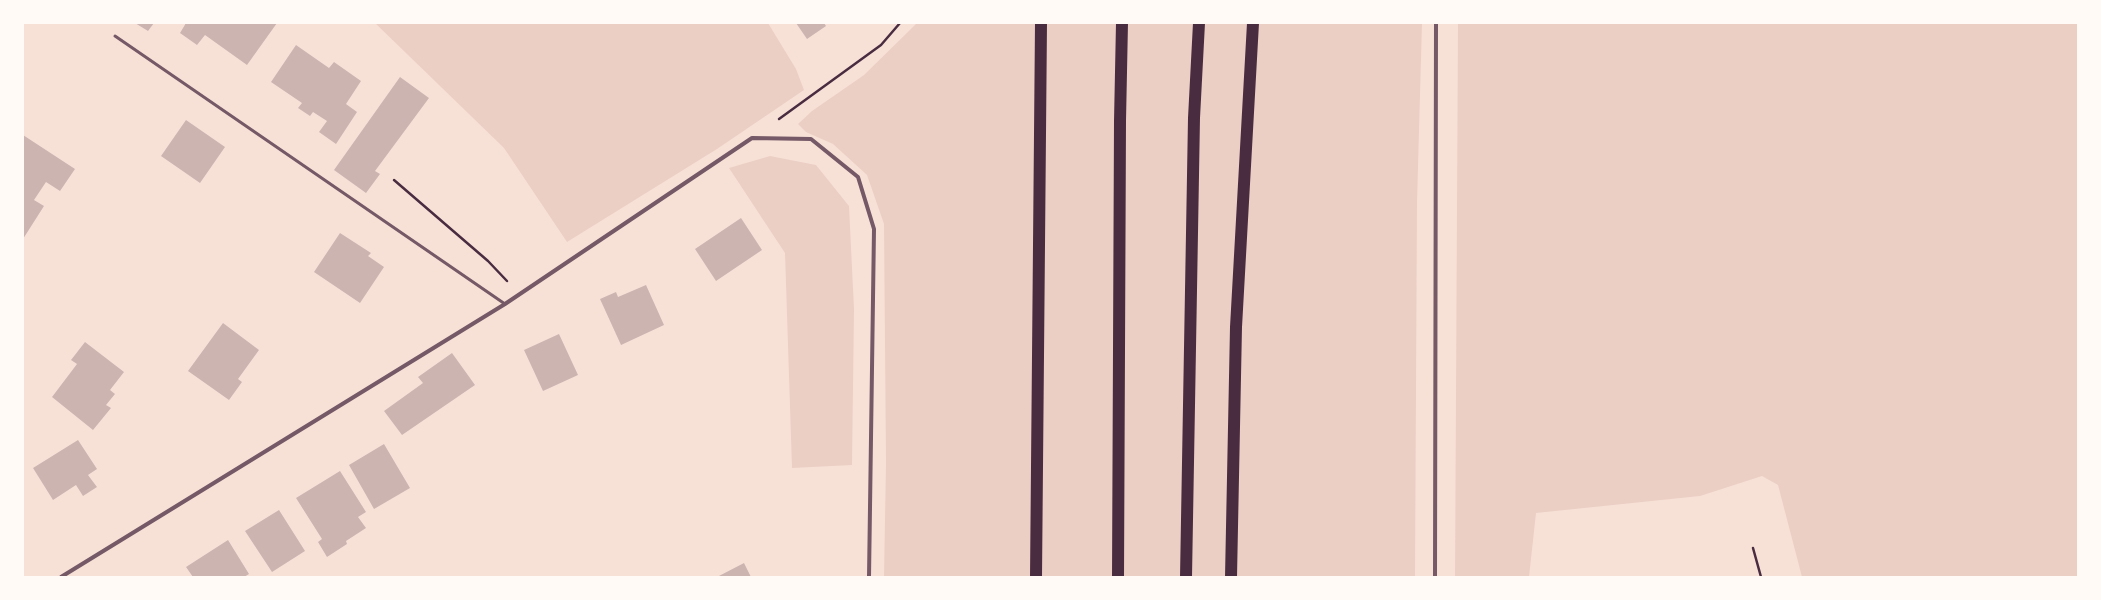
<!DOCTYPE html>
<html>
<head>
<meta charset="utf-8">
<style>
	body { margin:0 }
	#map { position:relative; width:2101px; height:600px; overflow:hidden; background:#f7e1d7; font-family:"Roboto Condensed",sans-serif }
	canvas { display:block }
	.frame { position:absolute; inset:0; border:24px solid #fffaf5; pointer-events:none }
</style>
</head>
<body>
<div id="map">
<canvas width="2101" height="600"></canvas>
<div class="frame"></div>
</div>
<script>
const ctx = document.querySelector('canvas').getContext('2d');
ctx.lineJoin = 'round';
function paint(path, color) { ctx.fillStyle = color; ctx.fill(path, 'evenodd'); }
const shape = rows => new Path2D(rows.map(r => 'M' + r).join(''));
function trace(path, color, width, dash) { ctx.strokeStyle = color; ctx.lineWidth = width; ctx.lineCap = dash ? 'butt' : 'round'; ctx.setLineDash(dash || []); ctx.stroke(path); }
const green = shape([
	[375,23,768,23,796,69,804,90,717,149,567,242,504,148],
	[917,23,1422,23,1417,203,1415,577,884,577,886,463,884,224,867,175,833,144,806,132,798,124,812,111,864,75],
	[1458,23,2078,23,2078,577,1802,577,1778,485,1762,476,1700,496,1536,513,1529,577,1455,577],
	[770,156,816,165,849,206,854,309,852,465,792,468,785,253,729,168]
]);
const building = shape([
	[135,23,154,23,148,31],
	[186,23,277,23,247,65,205,35,197,45,180,33],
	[796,23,824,23,826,26,807,39],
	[296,45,329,68,334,62,361,81,346,104,357,112,336,144,319,132,327,121,313,112,310,116,298,108,302,103,271,82],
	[400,77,429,98,375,171,380,174,366,193,334,170],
	[186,120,225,147,200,183,161,156],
	[23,135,75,169,60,191,46,182,34,200,44,206,23,239],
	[741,218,762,250,716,281,695,249],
	[340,233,371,253,368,256,384,267,360,303,314,272],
	[646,285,664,325,621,345,600,299,616,292,618,297],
	[223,323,259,350,238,379,242,382,229,400,188,371],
	[559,334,578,375,543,391,524,350],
	[85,342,124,372,110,390,115,394,106,405,111,408,93,430,52,397,77,364,71,360],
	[452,353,475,385,402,435,384,411,423,383,418,377],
	[78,440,97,469,88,475,97,487,83,496,76,485,53,500,33,468],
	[384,444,410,488,374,509,349,465],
	[340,471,366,512,358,517,366,528,346,541,347,544,327,557,318,542,322,539,296,498],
	[279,510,305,551,272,572,245,531],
	[228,540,249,574,244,577,193,577,186,567],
	[744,563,751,577,717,577]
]);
const path = shape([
	[779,119,881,45,900,23],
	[394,180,488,261,507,281],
	[1753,548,1761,577]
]);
const service = shape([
	[115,36,505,304]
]);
const minor = shape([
	[61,577,505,304,752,138,811,139,858,177,874,229,869,577],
	[1435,577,1436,23]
]);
const motorway = shape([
	[1036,577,1041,23],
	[1118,577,1120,121,1122,23],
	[1186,577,1194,118,1199,23],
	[1231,577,1236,327,1253,23]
]);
paint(green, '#ebcfc5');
paint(building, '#ccb4b1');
trace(path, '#4a2c40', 2.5);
trace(service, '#755966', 3);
trace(minor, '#755966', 4);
trace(motorway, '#4a2c40', 12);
</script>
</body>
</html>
